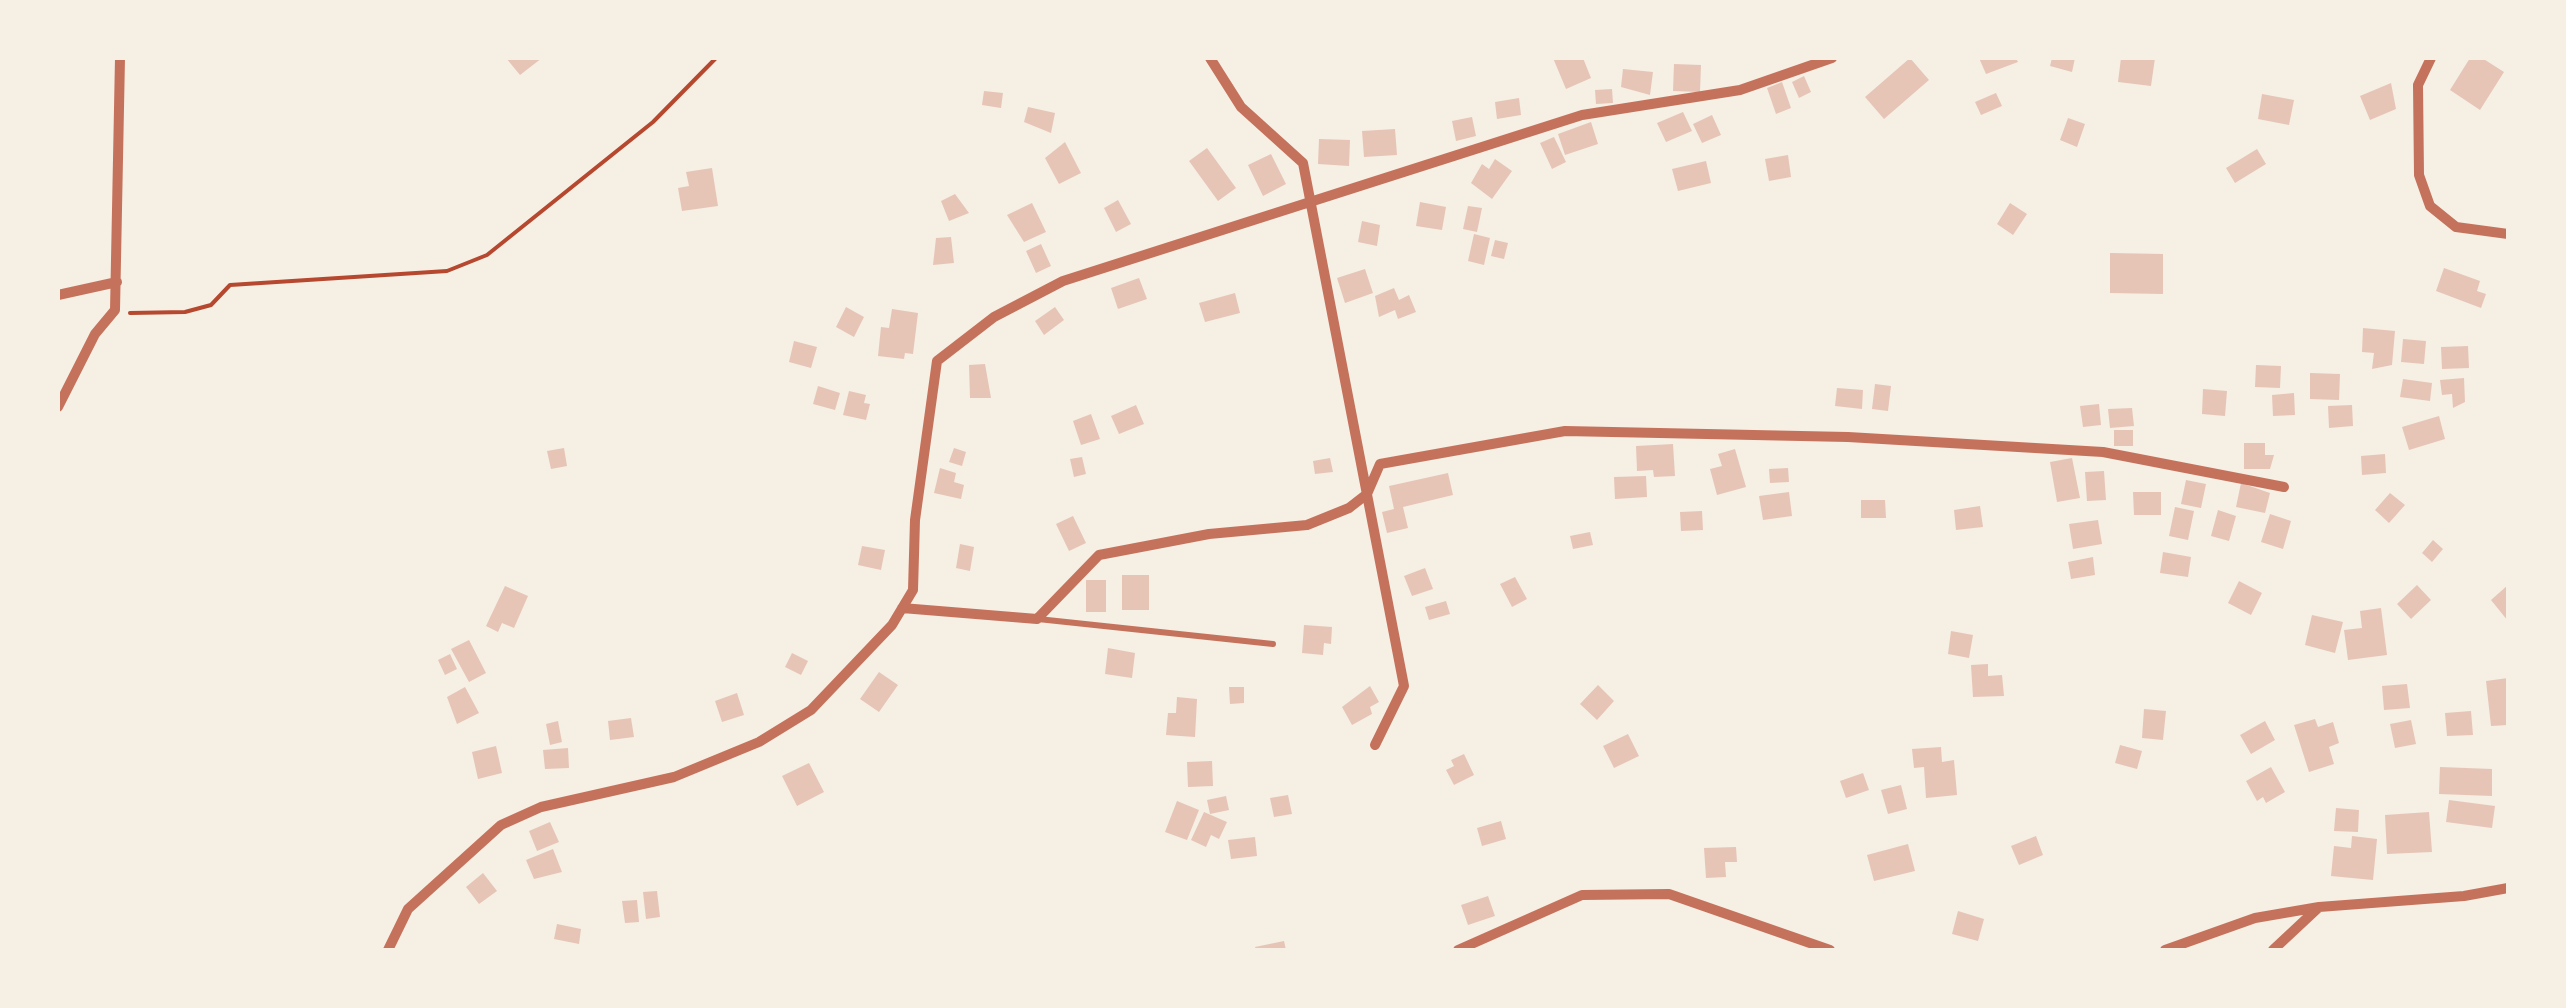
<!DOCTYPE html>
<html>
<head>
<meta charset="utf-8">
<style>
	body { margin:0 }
	#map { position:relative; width:2566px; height:1008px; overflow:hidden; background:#f6efe4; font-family:Helvetica,sans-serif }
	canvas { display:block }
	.frame { position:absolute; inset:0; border:60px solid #f6efe4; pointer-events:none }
</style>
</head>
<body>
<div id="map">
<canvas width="2566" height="1008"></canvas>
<div class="frame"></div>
</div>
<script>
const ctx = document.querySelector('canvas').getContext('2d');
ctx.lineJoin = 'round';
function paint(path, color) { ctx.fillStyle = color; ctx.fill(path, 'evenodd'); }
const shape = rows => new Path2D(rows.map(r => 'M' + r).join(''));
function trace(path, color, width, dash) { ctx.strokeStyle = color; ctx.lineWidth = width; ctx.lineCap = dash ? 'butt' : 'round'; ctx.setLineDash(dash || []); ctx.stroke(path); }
const building = shape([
	[506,58,542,58,520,75],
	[1553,58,1583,58,1591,78,1566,89],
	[1910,58,1929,80,1884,119,1865,97],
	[1979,58,2016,58,2018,62,1986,74],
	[2052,58,2075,58,2072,72,2050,66],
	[2121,58,2155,58,2151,86,2118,82],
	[2470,58,2482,58,2504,72,2480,110,2450,90],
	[1674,64,1701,65,1700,92,1673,91],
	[1623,69,1653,72,1650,95,1621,87],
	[1804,76,1811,92,1799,98,1792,82],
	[1782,82,1791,108,1776,114,1767,88],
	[2391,83,2396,109,2370,120,2360,96],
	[1612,89,1613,103,1596,104,1595,90],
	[984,91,1003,93,1001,108,982,105],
	[1996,93,2002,106,1981,115,1975,102],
	[2262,94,2294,100,2289,125,2258,119],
	[1519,98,1521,115,1497,119,1495,102],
	[1028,107,1055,113,1051,133,1024,122],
	[1683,112,1692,131,1666,142,1657,123],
	[1712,115,1721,135,1702,143,1693,124],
	[1472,117,1476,136,1456,141,1452,121],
	[2068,118,2085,124,2077,147,2060,140],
	[1591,122,1598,144,1565,155,1558,134],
	[1395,129,1397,155,1364,157,1362,131],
	[1554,137,1566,162,1552,169,1540,143],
	[1319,139,1350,140,1349,166,1318,164],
	[1065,142,1081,173,1059,184,1045,158],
	[1207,148,1236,188,1218,201,1189,161],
	[2257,149,2266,164,2235,183,2226,168],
	[1271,154,1286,184,1263,196,1248,165],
	[1788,155,1791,177,1769,181,1765,159],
	[1495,159,1512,171,1492,199,1471,183,1482,164,1489,169],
	[1706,161,1711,183,1678,191,1672,169],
	[712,168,718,206,682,211,678,188,689,186,686,172],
	[955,194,969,213,949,221,941,201],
	[1118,200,1131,224,1116,232,1104,208],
	[1420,202,1446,207,1442,230,1416,226],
	[1032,203,1046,232,1024,242,1007,215],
	[2010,203,2027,214,2013,235,1997,224],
	[1468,206,1482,208,1477,232,1463,229],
	[1362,221,1380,225,1377,246,1358,242],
	[1474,234,1490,238,1484,265,1468,261],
	[951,237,954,263,933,265,936,238],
	[1495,240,1508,243,1504,259,1491,256],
	[1041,244,1051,266,1036,273,1026,251],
	[2110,253,2163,254,2163,294,2110,293],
	[2444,268,2480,281,2477,291,2486,294,2481,308,2436,291],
	[1365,269,1373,293,1345,303,1337,278],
	[1139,278,1147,299,1118,309,1111,288],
	[1394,288,1399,300,1409,295,1416,312,1398,319,1395,310,1379,317,1375,296],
	[1235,293,1240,313,1205,322,1199,303],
	[846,307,864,317,854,337,836,327],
	[1055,307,1064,320,1044,335,1035,321],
	[892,309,918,313,913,354,905,353,904,359,878,356,881,327,889,328],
	[2363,328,2395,331,2392,365,2372,369,2374,353,2362,352],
	[2403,339,2426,341,2424,364,2401,362],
	[794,341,817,347,811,368,789,362],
	[2468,346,2469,368,2442,369,2441,347],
	[985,364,991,398,970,398,969,365],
	[2256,365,2281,366,2280,388,2255,387],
	[2310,373,2340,374,2339,400,2310,399],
	[2464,378,2465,402,2453,408,2452,394,2442,395,2440,380],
	[2403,379,2432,383,2430,401,2400,397],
	[1875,384,1891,386,1888,411,1872,409],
	[818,386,840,393,835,410,813,404],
	[1837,388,1863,390,1862,409,1835,406],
	[2203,389,2227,391,2225,416,2202,414],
	[849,391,866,395,864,403,870,404,866,420,843,415],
	[2294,393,2295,415,2273,416,2272,395],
	[2099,404,2101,425,2083,427,2080,406],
	[1136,405,1144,424,1119,434,1111,416],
	[2352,405,2353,426,2329,428,2328,406],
	[2132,408,2134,426,2110,428,2108,409],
	[1091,414,1100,439,1081,445,1073,421],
	[2439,416,2445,439,2409,450,2402,427],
	[2114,430,2133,430,2133,446,2114,446],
	[2244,443,2265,443,2265,455,2274,455,2270,469,2244,469],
	[1673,444,1675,476,1654,477,1653,470,1637,471,1636,446],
	[564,448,567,466,551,469,547,451],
	[954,448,966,452,962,466,949,462],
	[1735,449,1746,487,1717,495,1710,469,1722,466,1718,454],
	[2385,454,2386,473,2362,475,2361,456],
	[1082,457,1086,474,1074,477,1070,459],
	[1330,458,1333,472,1315,474,1313,461],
	[2072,458,2080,498,2057,502,2050,462],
	[940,468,956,473,954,482,964,485,961,499,934,493],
	[1788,468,1789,482,1770,483,1769,469],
	[2104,471,2106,500,2087,501,2085,472],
	[1448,473,1453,495,1403,507,1408,528,1387,533,1382,512,1394,509,1389,486],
	[1646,476,1647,497,1615,499,1614,477],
	[2186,480,2206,484,2201,508,2181,504],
	[2241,483,2270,493,2265,513,2236,507],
	[1789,492,1792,516,1763,520,1759,496],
	[2133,492,2161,492,2161,515,2134,515],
	[2390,493,2405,505,2389,523,2375,510],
	[1861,500,1885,500,1886,518,1861,518],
	[1980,506,1983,527,1956,530,1954,510],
	[2175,507,2194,511,2188,540,2169,536],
	[2218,510,2236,516,2229,541,2211,536],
	[1702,511,1703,530,1681,531,1680,512],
	[2270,514,2291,521,2283,549,2261,542],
	[1073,516,1086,543,1069,551,1056,524],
	[2098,520,2102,544,2073,549,2069,524],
	[1590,532,1593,545,1573,549,1570,536],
	[2433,540,2443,549,2432,562,2422,553],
	[960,544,974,547,970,571,956,568],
	[862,546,885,550,881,570,858,565],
	[2163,552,2191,557,2188,577,2160,573],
	[2093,557,2095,575,2071,579,2068,562],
	[1425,568,1433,589,1412,596,1404,576],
	[1122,575,1149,575,1149,610,1122,610],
	[1515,577,1527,599,1512,607,1500,584],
	[1086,580,1106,580,1106,612,1086,612],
	[2239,581,2262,593,2251,615,2228,603],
	[2417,585,2431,600,2411,619,2397,604],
	[2508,585,2508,621,2491,600],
	[505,586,528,596,514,628,502,623,498,632,486,626],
	[1446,601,1450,614,1429,620,1425,607],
	[2381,608,2387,655,2348,660,2344,630,2362,628,2360,611],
	[2312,615,2343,622,2335,653,2305,645],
	[1304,625,1332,627,1331,644,1324,643,1323,655,1302,653],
	[1951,631,1973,635,1969,658,1948,654],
	[469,640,486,673,469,682,451,649],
	[1108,648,1135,653,1132,678,1105,674],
	[792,653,808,661,801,675,785,667],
	[450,654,457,669,445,675,438,660],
	[1988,664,1988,676,2002,675,2004,696,1973,697,1971,665],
	[879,672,898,685,879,712,860,699],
	[2508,678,2508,725,2491,726,2486,681],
	[2407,684,2410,708,2384,710,2382,686],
	[1598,685,1614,701,1597,720,1580,704],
	[1370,686,1379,702,1370,707,1372,714,1352,725,1342,707],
	[465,687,479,713,457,724,447,697],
	[1229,687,1244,687,1244,703,1230,704],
	[737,693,744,715,722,722,715,701],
	[1177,697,1197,699,1195,737,1166,735,1168,713,1176,713],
	[2144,709,2166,711,2163,740,2142,738],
	[2471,711,2473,735,2447,736,2445,713],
	[631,718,634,737,610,740,608,721],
	[2315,719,2318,727,2333,722,2339,743,2329,747,2334,764,2309,772,2294,725],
	[2411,720,2416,744,2395,748,2390,724],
	[558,721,562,742,550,745,546,724],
	[2265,721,2275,740,2251,754,2240,735],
	[1628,734,1639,756,1614,768,1603,746],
	[2120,745,2142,751,2137,769,2115,763],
	[496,746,502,773,478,779,472,752],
	[1941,747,1942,762,1954,760,1957,795,1926,798,1924,767,1914,768,1912,749],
	[568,748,569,768,545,769,543,750],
	[1464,754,1474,775,1454,785,1446,770,1454,766,1451,760],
	[1212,761,1213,786,1188,787,1187,762],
	[809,763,824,792,797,806,782,776],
	[2271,767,2285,792,2266,803,2263,797,2257,801,2246,781],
	[2440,767,2492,769,2492,796,2439,794],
	[1863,773,1869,790,1846,798,1840,781],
	[1901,785,1907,809,1888,814,1881,790],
	[1288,795,1292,814,1274,817,1270,798],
	[1226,796,1229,810,1210,814,1207,800],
	[2449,800,2495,806,2492,828,2446,822],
	[1177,801,1199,810,1187,840,1165,832],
	[2336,808,2359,810,2358,832,2334,831],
	[1204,812,1227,822,1219,839,1211,835,1206,847,1191,840],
	[2429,812,2432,852,2387,854,2385,815],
	[1501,821,1506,839,1482,846,1477,828],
	[550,822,559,842,537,851,529,831],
	[2036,836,2043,855,2019,865,2011,846],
	[2352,836,2377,839,2373,880,2331,876,2334,846,2351,848],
	[1255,837,1257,856,1231,859,1228,840],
	[1908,844,1915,871,1874,881,1867,855],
	[1736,847,1737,862,1725,862,1726,877,1706,878,1704,848],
	[553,849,562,872,534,879,526,860],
	[483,873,497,891,479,904,466,887],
	[657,891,660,917,646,919,643,892],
	[1488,896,1495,916,1468,925,1461,905],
	[637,900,639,922,625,923,622,901],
	[1958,911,1984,919,1978,941,1952,934],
	[557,924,581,929,579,944,554,939],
	[1284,941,1286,950,1256,950,1255,947]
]);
const path = shape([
	[130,313,185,312,211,305,230,285,447,271,487,255,653,122,716,58]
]);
const service = shape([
	[1038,619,1273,644]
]);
const minor = shape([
	[1210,58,1241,107,1303,163,1404,686,1375,745],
	[2431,58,2418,85,2419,175,2430,206,2456,227,2508,234],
	[58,295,117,282],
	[58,407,95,334,115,310,120,58],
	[902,608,1037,619,1099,555,1209,534,1307,525,1349,508,1367,494,1380,464,1565,431,1848,437,2103,452,2284,487],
	[388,950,408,909,501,825,541,807,674,777,759,742,811,710,892,625,913,590,915,520,937,361,994,317,1063,281,1582,115,1740,90,1832,58],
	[1458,950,1582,895,1669,894,1830,950],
	[2165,950,2255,918,2319,907,2464,896,2508,888],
	[2273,950,2319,907]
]);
paint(building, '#e6c5b7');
trace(path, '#b5482f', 4);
trace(service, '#c5725c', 6);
trace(minor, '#c5725c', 10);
</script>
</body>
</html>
